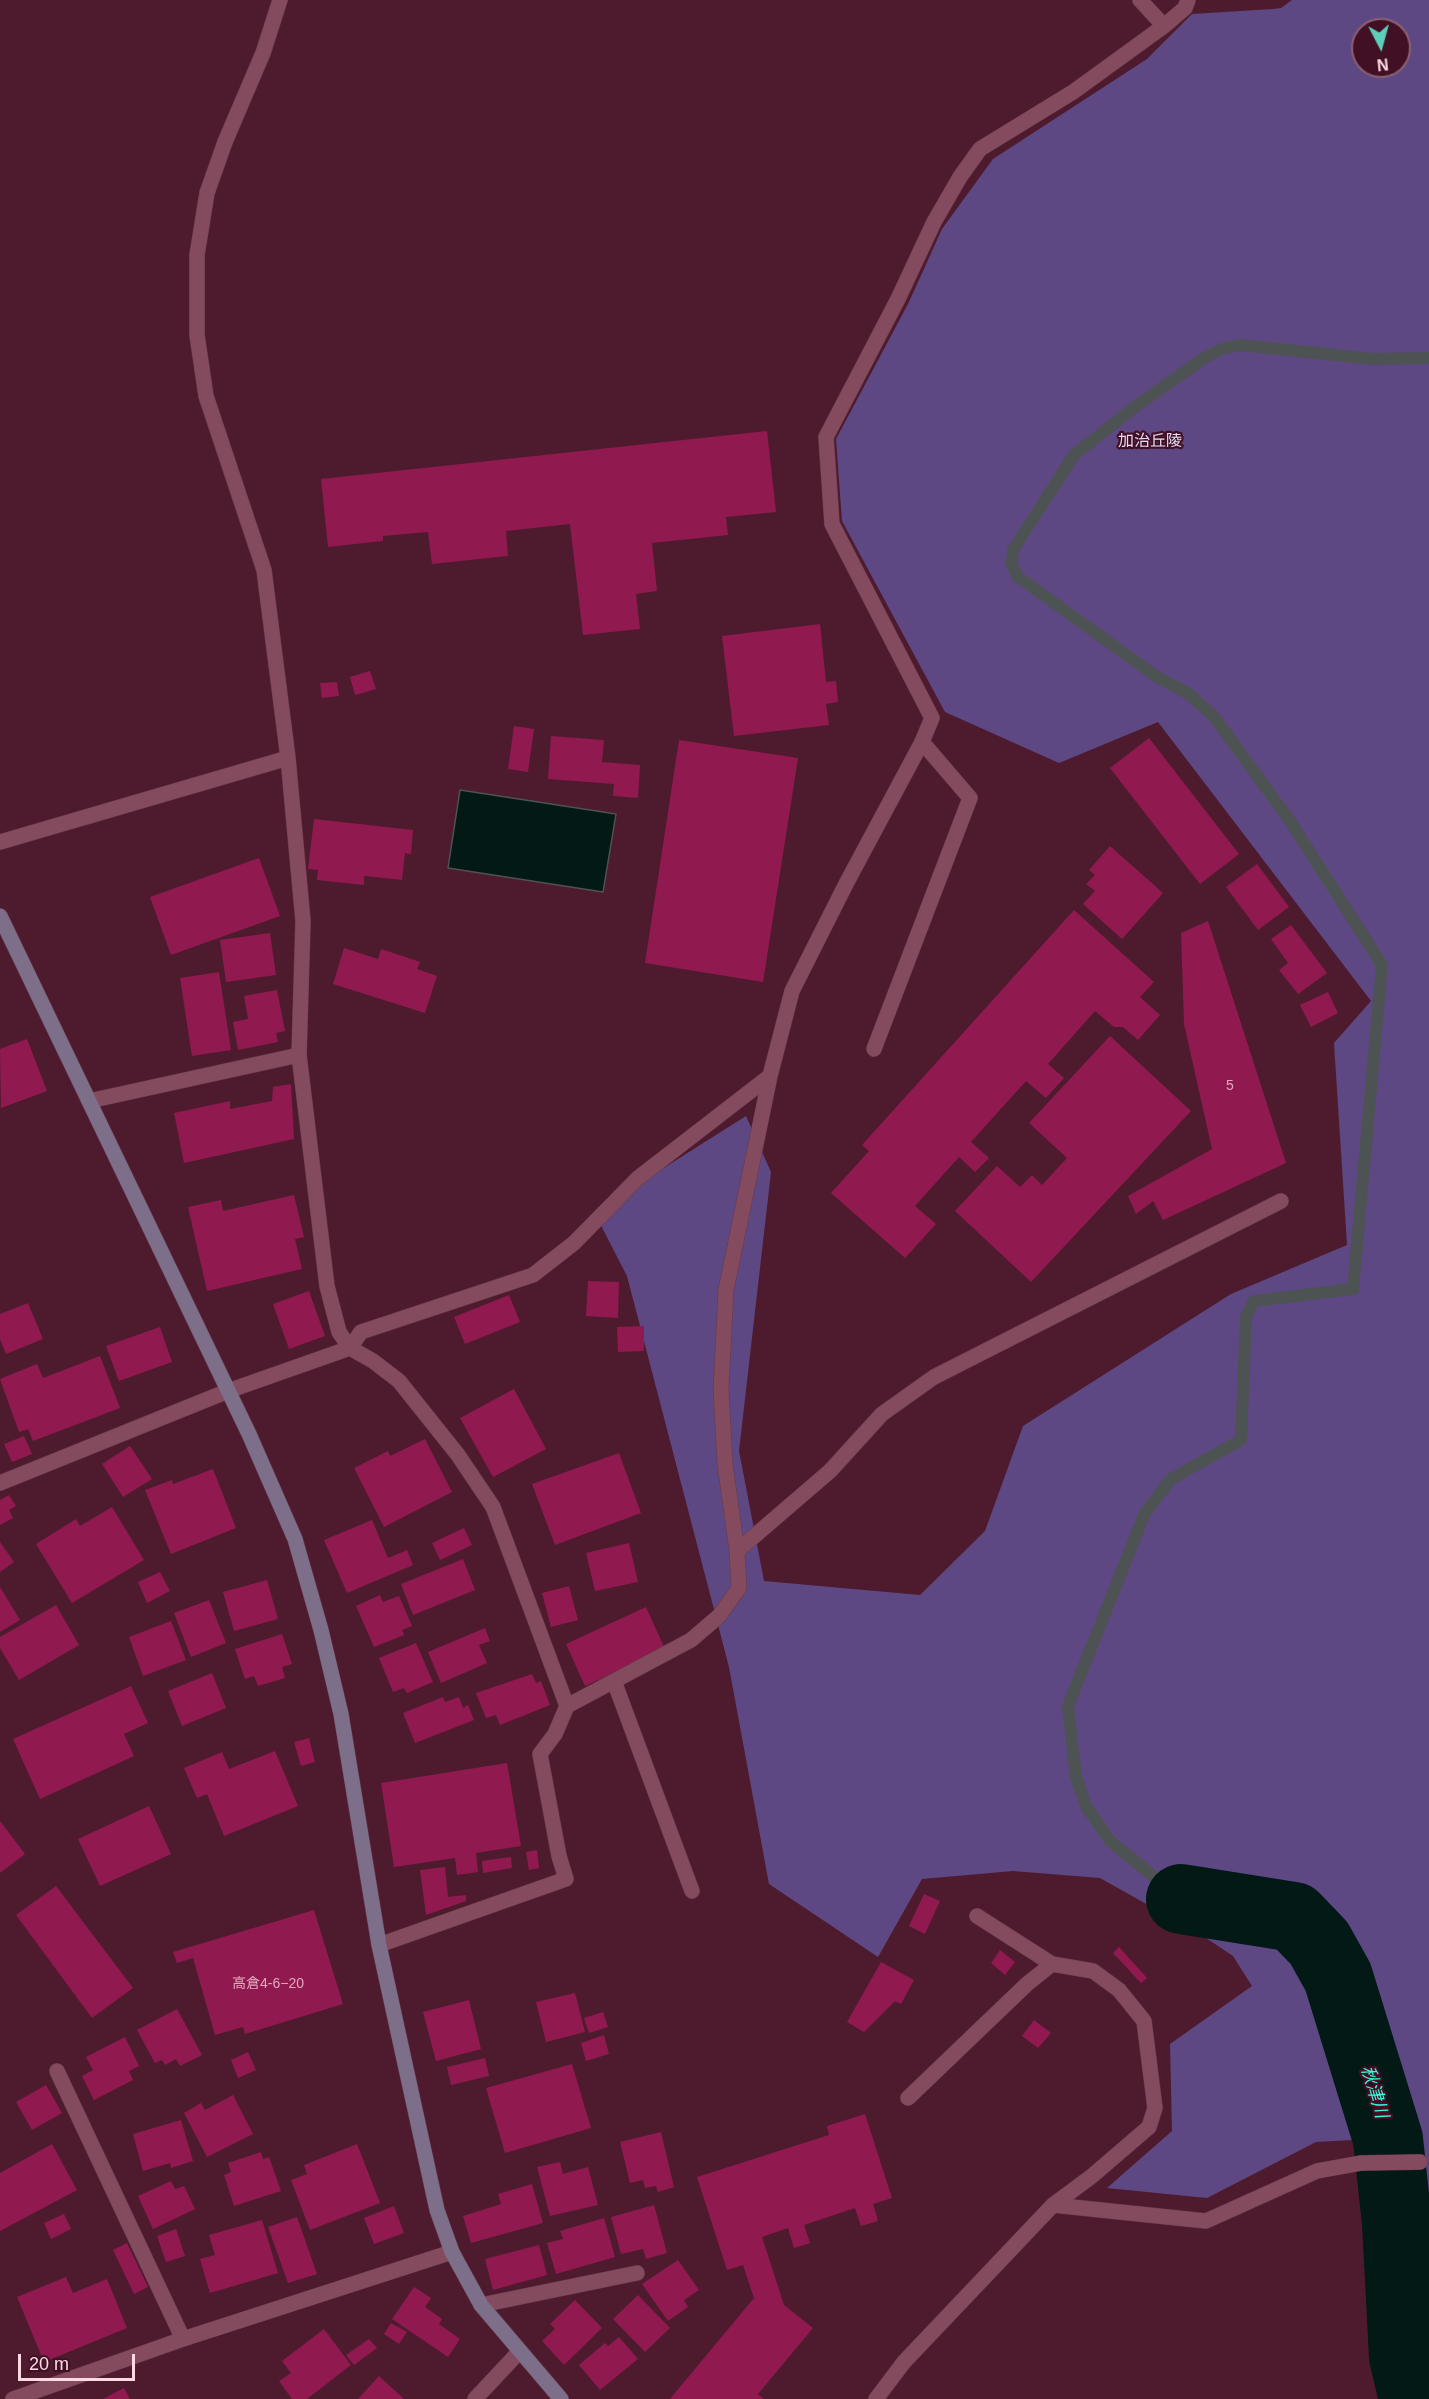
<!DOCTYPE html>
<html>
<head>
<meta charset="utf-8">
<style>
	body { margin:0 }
	#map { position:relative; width:1429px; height:2399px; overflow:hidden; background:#4e1b2e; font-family:Helvetica,sans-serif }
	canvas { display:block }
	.north { position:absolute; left:1351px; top:18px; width:60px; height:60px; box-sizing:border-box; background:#421024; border:2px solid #8c6070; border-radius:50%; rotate:174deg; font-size:16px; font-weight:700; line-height:24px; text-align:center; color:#fcd9e3 }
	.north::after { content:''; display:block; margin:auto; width:21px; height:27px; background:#5dceb9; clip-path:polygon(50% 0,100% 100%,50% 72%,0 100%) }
	.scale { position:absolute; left:18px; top:2354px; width:117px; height:27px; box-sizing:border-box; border:3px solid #fcd9e3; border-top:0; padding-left:8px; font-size:18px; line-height:21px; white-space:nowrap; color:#fcd9e3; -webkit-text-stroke:4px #421024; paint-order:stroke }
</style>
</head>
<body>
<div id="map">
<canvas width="1429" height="2399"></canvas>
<div class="north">N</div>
<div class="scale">20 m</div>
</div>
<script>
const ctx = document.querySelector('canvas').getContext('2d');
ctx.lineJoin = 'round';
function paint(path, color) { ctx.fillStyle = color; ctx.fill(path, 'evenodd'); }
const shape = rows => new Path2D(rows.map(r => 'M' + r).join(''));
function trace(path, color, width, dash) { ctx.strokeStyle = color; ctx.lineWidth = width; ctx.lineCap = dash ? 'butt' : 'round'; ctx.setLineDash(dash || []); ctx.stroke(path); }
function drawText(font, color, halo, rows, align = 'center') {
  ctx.font = font + ' Helvetica,"Noto Sans JP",sans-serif'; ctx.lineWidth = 4.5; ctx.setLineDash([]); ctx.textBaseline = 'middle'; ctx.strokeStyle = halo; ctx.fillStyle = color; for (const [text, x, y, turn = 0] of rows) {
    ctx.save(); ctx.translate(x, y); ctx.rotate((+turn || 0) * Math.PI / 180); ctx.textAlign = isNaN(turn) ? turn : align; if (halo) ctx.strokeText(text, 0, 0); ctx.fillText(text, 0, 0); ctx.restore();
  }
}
const green = shape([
	[1292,0,1429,0,1429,2373,1422,2333,1407,2137,1316,2142,1207,2198,1107,2188,1172,2131,1170,2044,1252,1986,1233,1956,1200,1934,1100,1878,1013,1871,922,1879,878,1957,769,1884,729,1667,627,1276,594,1212,746,1116,771,1172,739,1451,764,1581,920,1595,985,1531,1023,1426,1231,1294,1347,1245,1334,1043,1371,1001,1158,722,1059,763,945,712,842,521,836,439,908,304,942,229,993,159,1147,59,1192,14,1273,9,1281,8],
	[1363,30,1399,30,1399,66,1363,66]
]);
const water = shape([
	[460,790,616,814,603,892,448,868,460,790]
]);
const stream = shape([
	[1181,1899,1110,1841,1086,1806,1076,1777,1068,1706,1145,1513,1171,1479,1241,1440,1246,1316,1254,1301,1353,1289,1382,965,1290,821,1215,718,1189,694,1157,677,1017,576,1012,564,1013,550,1074,455,1135,407,1204,358,1222,349,1240,345,1373,359,1429,358]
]);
const river = shape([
	[1181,1899,1294,1917,1319,1943,1338,1977,1388,2139,1397,2223,1404,2357,1414,2399]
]);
const building = shape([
	[767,431,776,512,726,517,728,535,652,543,657,591,636,594,640,629,583,635,570,524,506,531,508,556,432,564,428,532,383,536,383,541,328,547,321,479],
	[820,624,826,682,836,681,838,702,826,704,829,725,734,736,722,636],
	[370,671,376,689,355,695,350,677],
	[337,682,339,696,322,698,320,683],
	[514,726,534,729,528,772,508,769],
	[551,736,604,740,602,762,640,765,638,798,613,796,614,784,548,779],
	[1149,738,1239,854,1200,884,1110,768],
	[679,740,798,758,763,982,645,963],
	[314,819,413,830,411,854,405,853,402,880,364,876,364,885,317,880,318,870,308,869],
	[1110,846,1163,893,1122,939,1083,904,1095,891,1086,884,1095,875,1089,870],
	[259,858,280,916,171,955,150,897],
	[1257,864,1289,907,1258,930,1226,887],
	[1074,910,1154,982,1140,997,1160,1015,1138,1040,1123,1027,1114,1027,1095,1011,1048,1064,1064,1078,1046,1098,1026,1081,971,1142,989,1158,975,1172,959,1157,915,1206,936,1224,905,1258,831,1193,869,1151,862,1145],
	[1208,921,1286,1163,1163,1220,1153,1201,1136,1214,1128,1196,1212,1149,1184,1024,1181,933],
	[1291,925,1327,973,1298,994,1279,970,1288,963,1271,939],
	[270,933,276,975,226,982,220,940],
	[344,948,378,959,381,949,420,962,417,969,437,976,425,1013,333,984],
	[219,972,231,1050,192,1056,180,978],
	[277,990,285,1031,276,1033,278,1042,238,1050,233,1022,248,1019,244,996],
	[1328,992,1338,1013,1311,1027,1300,1005],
	[1110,1036,1191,1111,1031,1282,955,1211,997,1166,1020,1187,1032,1175,1042,1185,1067,1158,1029,1123],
	[27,1039,47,1091,1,1108,0,1049],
	[291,1084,294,1139,184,1163,174,1113,230,1101,230,1109,272,1101,273,1087],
	[294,1195,304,1237,295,1239,302,1269,207,1291,188,1207,221,1200,223,1211],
	[588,1281,619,1282,618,1318,586,1316],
	[309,1291,325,1336,289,1349,273,1304],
	[509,1295,520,1322,465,1344,454,1317],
	[28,1303,43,1339,6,1354,0,1339,0,1314],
	[644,1326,644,1351,618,1352,617,1327],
	[160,1327,172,1362,119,1381,106,1346],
	[100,1356,120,1408,33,1441,28,1429,19,1432,0,1379,37,1364,43,1378],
	[514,1389,546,1449,493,1477,460,1418],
	[24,1436,32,1454,12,1462,4,1444],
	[425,1439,452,1492,384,1527,354,1468,388,1451,390,1456],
	[130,1446,152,1479,123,1497,102,1464],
	[619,1453,641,1513,555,1545,532,1484],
	[213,1469,236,1528,171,1554,145,1490,172,1480,173,1484],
	[9,1495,16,1506,9,1510,13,1518,0,1525,0,1500],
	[112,1507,144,1560,72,1603,36,1544,76,1519,80,1526],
	[372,1520,388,1558,407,1550,413,1565,347,1593,324,1540],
	[464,1528,472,1545,440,1560,432,1543],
	[0,1542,14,1562,0,1572],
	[629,1543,638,1582,595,1591,586,1553],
	[463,1559,475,1590,413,1615,401,1584],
	[160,1572,170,1591,147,1603,138,1582],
	[267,1580,278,1619,234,1631,223,1592],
	[569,1586,578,1620,551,1627,542,1593],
	[0,1587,20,1620,0,1632],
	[380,1595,383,1602,399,1596,412,1626,402,1630,404,1635,374,1647,356,1606],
	[209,1600,226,1643,191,1657,174,1613],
	[56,1605,79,1645,19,1680,0,1648,0,1637],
	[646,1607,665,1649,585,1686,566,1644],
	[171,1621,186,1660,143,1676,129,1637],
	[485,1628,490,1641,479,1645,487,1663,441,1683,428,1652],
	[282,1634,292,1664,282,1667,285,1678,258,1686,254,1676,245,1679,235,1649],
	[416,1643,433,1682,407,1693,404,1688,393,1692,379,1658],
	[212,1673,226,1708,182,1726,168,1691],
	[532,1674,536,1683,541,1681,550,1705,500,1725,496,1715,486,1718,476,1693],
	[131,1686,148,1723,124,1734,134,1756,40,1799,13,1739],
	[443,1697,445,1702,459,1697,463,1708,468,1705,474,1720,415,1743,403,1713],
	[309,1738,315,1762,301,1766,294,1742],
	[275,1751,298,1806,224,1836,207,1794,197,1798,184,1768,222,1752,229,1769],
	[507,1763,521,1846,476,1853,478,1872,457,1875,455,1858,394,1867,381,1783],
	[149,1806,171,1854,100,1886,78,1839],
	[0,1821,25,1854,0,1873],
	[537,1850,539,1868,529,1870,526,1852],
	[511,1857,512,1868,483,1873,482,1861],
	[445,1867,448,1897,466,1895,466,1901,426,1915,420,1870],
	[56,1886,133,1988,92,2018,16,1915],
	[924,1894,940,1901,925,1934,909,1926],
	[314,1910,343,2004,245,2034,243,2027,215,2035,193,1958,177,1963,173,1952],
	[1119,1947,1147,1978,1141,1983,1113,1953],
	[1000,1950,1015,1962,1005,1975,991,1963],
	[881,1962,914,1980,901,2004,895,2001,864,2032,847,2022],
	[575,1993,585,2032,546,2042,536,2002],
	[469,2000,481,2049,436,2061,423,2012],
	[177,2009,202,2055,180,2066,176,2059,165,2065,162,2060,155,2063,137,2030],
	[603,2012,608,2027,589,2033,584,2018],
	[1034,2020,1051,2033,1038,2048,1022,2036],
	[604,2035,609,2054,586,2061,581,2043],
	[125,2037,139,2066,129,2071,133,2080,94,2100,82,2076,93,2070,86,2057],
	[248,2052,256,2070,238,2078,231,2060],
	[485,2058,489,2076,451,2085,447,2067],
	[572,2064,591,2128,505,2153,486,2088],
	[46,2085,62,2113,32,2130,16,2102],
	[233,2095,253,2134,207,2157,184,2113,201,2103,205,2110],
	[865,2114,892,2198,873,2204,878,2221,861,2226,855,2208,804,2225,810,2243,794,2248,788,2228,762,2237,784,2305,813,2328,758,2394,764,2399,670,2399,754,2298,743,2265,727,2270,697,2177,829,2135,827,2126],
	[181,2120,193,2161,171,2168,170,2163,143,2171,133,2134],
	[661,2132,674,2187,658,2192,656,2186,645,2188,643,2180,630,2183,620,2142],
	[52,2144,77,2190,0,2231,0,2173],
	[357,2144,380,2203,310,2230,291,2180,307,2174,304,2165],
	[261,2152,263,2159,269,2157,281,2191,234,2206,224,2175,231,2172,228,2163],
	[560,2162,563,2174,588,2167,598,2205,550,2216,537,2167],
	[171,2181,175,2189,184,2186,195,2209,153,2229,138,2196],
	[532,2184,543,2223,471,2243,463,2216,501,2204,498,2194],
	[654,2205,667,2253,646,2259,643,2249,621,2254,611,2217],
	[394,2206,404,2233,374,2244,364,2218],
	[64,2214,71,2229,51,2239,44,2223],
	[297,2217,317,2274,288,2283,268,2227],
	[604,2218,615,2257,556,2274,547,2243,563,2239,560,2231],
	[262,2220,278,2273,210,2293,200,2259,215,2255,209,2235],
	[176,2229,185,2256,166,2262,157,2236],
	[127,2243,148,2287,134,2294,113,2250],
	[539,2245,547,2275,493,2290,485,2259],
	[678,2260,699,2290,684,2300,688,2307,668,2321,642,2284],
	[66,2277,73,2293,107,2279,127,2328,44,2362,17,2297],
	[414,2287,431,2298,425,2307,442,2319,439,2324,460,2339,448,2357,392,2319],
	[638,2295,670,2328,645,2352,613,2319],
	[575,2300,602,2328,564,2365,542,2341,555,2329,550,2324],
	[391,2323,407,2332,399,2344,384,2334],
	[324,2329,351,2365,307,2399,292,2399,279,2381,291,2373,282,2361],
	[619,2337,638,2359,600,2390,579,2365,605,2343,608,2346],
	[369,2339,377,2348,354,2365,346,2355],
	[379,2376,404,2399,358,2399],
	[124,2388,130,2399,103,2399]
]);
const lane = shape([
	[874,1049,970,798,922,742],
	[737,1551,830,1471,882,1414,934,1377,1281,1201],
	[977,1916,1052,1964],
	[57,2071,183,2339],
	[481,2305,637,2273]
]);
const street = shape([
	[1140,0,1164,26],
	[288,758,303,921,299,1055,327,1286,339,1332,350,1348,373,1361,399,1381,458,1455,493,1507,567,1706],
	[0,842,288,758,264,570,206,396,197,335,197,255,207,193,225,142,263,53,280,0],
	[89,1101,299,1055],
	[0,1483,228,1391,350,1348,361,1332,533,1275,574,1243,638,1178,770,1076,792,991,847,882,922,742,932,718,832,524,826,437,898,299,934,222,960,177,980,149,1073,92,1164,26,1185,8,1188,0],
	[614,1681,692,1891],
	[379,1945,566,1879,559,1856,540,1754,555,1734,567,1706,691,1640,719,1616,739,1588,737,1551,725,1464,721,1389,726,1290,770,1076],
	[1053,2205,1206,2221,1317,2171,1361,2163,1420,2162],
	[13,2399,183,2339,452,2252],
	[475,2399,519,2352],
	[876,2399,904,2362,1053,2205,1092,2176,1149,2127,1155,2108,1144,2021,1119,1990,1093,1971,1052,1964,1027,1984,908,2098]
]);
const secondary = shape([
	[0,916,249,1434,295,1539,321,1630,341,1714,379,1945,437,2210,452,2252,481,2305,561,2399]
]);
const numberNames = [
	["5",1230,1086],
	["高倉4-6−20",268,1984]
];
const parkNames = [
	["加治丘陵",1150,442]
];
const waterNames = [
	["秋津川",1374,2092,73]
];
paint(green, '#5e4883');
paint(water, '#021915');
trace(water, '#4d5353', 1.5);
trace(stream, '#4d5353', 12);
trace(river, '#021915', 70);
paint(building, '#901a4f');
trace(lane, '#66394b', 16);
trace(street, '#66394b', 16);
trace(secondary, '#66394b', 16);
trace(lane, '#834b5d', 15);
trace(street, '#834b5d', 15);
trace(secondary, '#7d6e8a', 15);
drawText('14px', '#e1a9be', null, numberNames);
drawText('16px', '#e2daf5', '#421024', parkNames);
drawText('italic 18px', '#3cf8dc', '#421024', waterNames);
</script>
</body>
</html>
